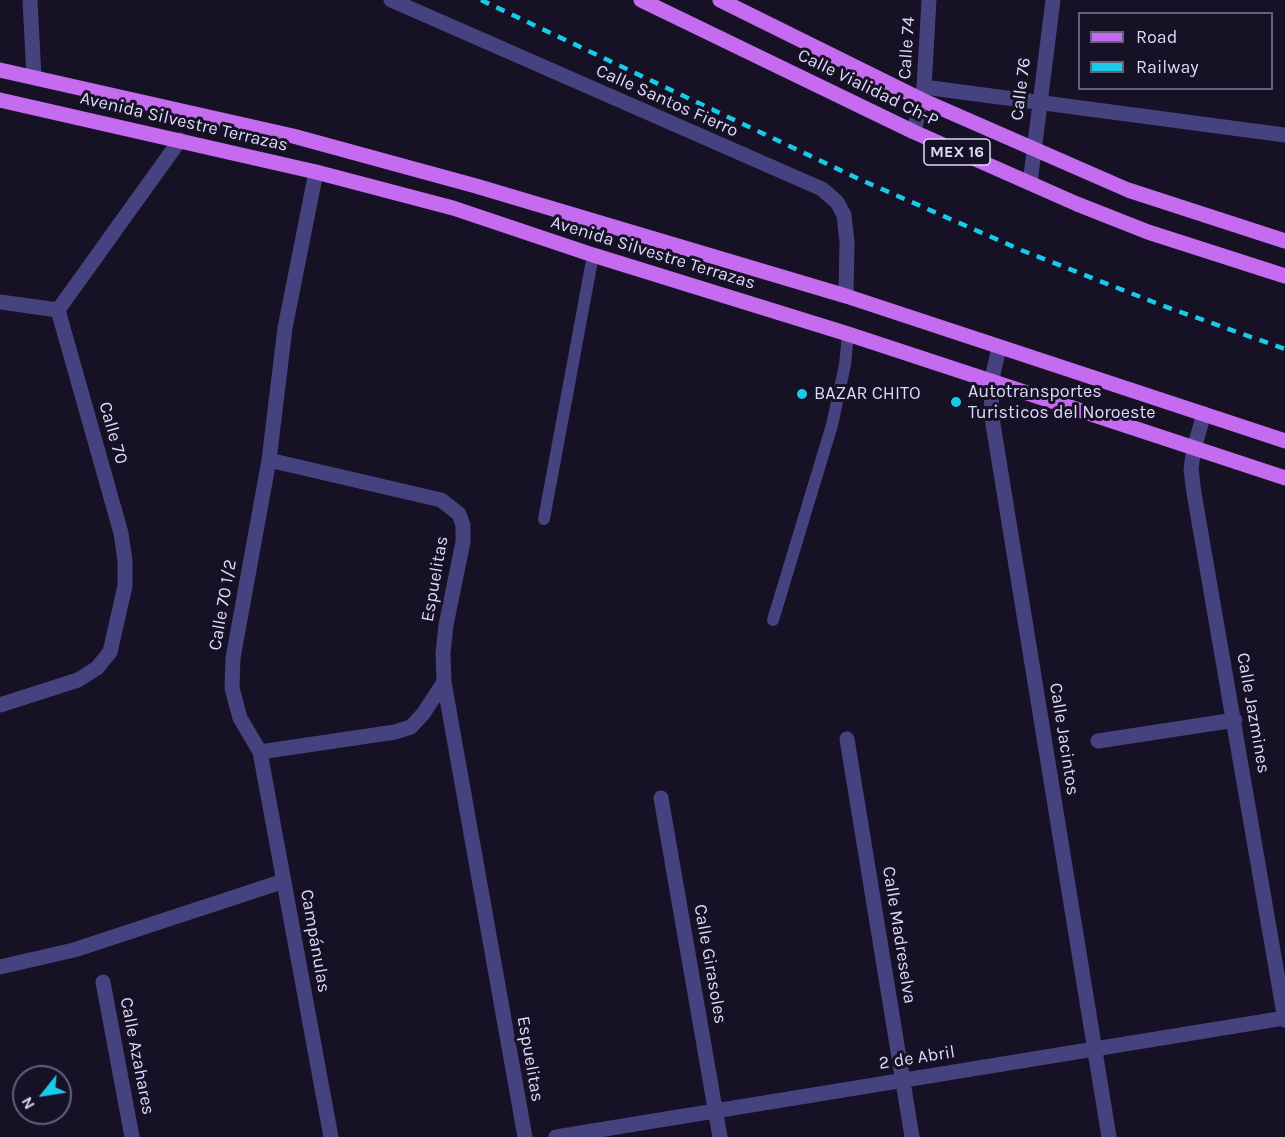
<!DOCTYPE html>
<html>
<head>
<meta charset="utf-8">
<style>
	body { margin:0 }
	#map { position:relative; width:1285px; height:1137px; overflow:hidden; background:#161125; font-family:Karla,sans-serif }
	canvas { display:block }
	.legend { position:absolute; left:1078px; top:12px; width:195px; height:78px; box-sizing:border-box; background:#161125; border:2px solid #66617b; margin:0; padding:8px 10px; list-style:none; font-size:18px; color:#ded9fb }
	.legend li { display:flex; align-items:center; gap:12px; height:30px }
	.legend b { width:30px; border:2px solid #66617b }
	.north { position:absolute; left:12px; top:1065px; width:60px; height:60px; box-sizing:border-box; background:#161125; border:2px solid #66617b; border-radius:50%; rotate:240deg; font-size:16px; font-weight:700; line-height:24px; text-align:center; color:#ded9fb }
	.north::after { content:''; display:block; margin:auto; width:21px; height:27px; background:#18cbe8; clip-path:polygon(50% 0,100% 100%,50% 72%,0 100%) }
</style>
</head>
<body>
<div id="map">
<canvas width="1285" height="1137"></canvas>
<ul class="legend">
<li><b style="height:8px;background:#c46bf0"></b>Road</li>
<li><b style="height:8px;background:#18cbe8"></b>Railway</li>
</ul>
<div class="north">N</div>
</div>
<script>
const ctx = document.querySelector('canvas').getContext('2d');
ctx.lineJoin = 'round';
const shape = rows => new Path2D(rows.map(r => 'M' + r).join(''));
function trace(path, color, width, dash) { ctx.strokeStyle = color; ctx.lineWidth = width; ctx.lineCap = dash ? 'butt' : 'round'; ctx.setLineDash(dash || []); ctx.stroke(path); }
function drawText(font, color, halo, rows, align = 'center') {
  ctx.font = font + ' Karla,sans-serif'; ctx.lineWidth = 6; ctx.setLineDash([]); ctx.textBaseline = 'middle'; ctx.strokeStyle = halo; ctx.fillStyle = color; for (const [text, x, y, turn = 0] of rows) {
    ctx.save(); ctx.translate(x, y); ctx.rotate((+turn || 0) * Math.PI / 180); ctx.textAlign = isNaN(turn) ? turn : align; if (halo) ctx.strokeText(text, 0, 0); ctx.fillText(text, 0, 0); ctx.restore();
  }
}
const lane = shape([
	[544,519,593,255],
	[773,620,832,425,845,365,848,334]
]);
const street = shape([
	[30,0,34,77],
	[391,0,822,189,837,202,844,215,847,242,846,296],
	[924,87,1285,135],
	[914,132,924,87,929,0],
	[316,172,285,328,269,460,233,658,232,688,240,718,260,752,331,1137],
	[1030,183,1053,0],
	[0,302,58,310],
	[58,310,180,140],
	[999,348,991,383,992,418,1109,1137],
	[1204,414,1194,448,1191,469,1194,493,1285,1020],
	[269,460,441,500,459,514,463,525,463,542,446,625,443,653,444,682,525,1137],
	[0,705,78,680,97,668,110,652,125,586,125,561,121,533,58,310],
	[847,739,912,1137],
	[1098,741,1235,720],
	[260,752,395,732,411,727,423,714,444,682],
	[661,798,720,1137],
	[0,967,74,950,284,881],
	[103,982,132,1137],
	[556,1137,1285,1018]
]);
const primary = shape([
	[641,0,914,132,1077,204,1148,232,1285,276],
	[720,0,922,100,1128,190,1285,241],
	[0,70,293,136,476,186,846,296,1285,441],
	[0,100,316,172,453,208,593,255,848,334,1285,478]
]);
const rail = shape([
	[481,0,859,179,1021,250,1161,305,1285,349]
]);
const markers = [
	[802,394,6,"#18cbe8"],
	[956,402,6,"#18cbe8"]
];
const shields = [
	[957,152,66]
];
const shieldNames = [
	["MEX 16",957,152]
];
const streetNames = [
	["Calle 74",907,48,-86],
	["Calle Vialidad Ch-P",868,88,26],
	["Calle 76",1021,89,-83],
	["Calle Santos Fierro",667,101,24],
	["Avenida Silvestre Terrazas",184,122,13],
	["Avenida Silvestre Terrazas",653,253,17],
	["Calle 70",113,433,74],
	["Espuelitas",435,579,-80],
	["Calle 70 1/2",223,605,-80],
	["Calle Jazmines",1253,713,80],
	["Calle Jacintos",1064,739,81],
	["Calle Madreselva",899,935,81],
	["Campánulas",315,941,80],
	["Calle Girasoles",710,964,80],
	["Calle Azahares",137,1056,79],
	["2 de Abril",917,1058,-9],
	["Espuelitas",530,1059,80]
];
const poiNames = [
	["Autotransportes",968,392],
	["Turisticos del Noroeste",968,413],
	["BAZAR CHITO",814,394]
];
trace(lane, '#46417f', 12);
trace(street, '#46417f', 15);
trace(primary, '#c46bf0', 15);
trace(rail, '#18cbe8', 4.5, [9, 8]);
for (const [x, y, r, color] of markers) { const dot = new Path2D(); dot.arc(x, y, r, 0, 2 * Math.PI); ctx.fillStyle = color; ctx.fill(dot); trace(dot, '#161125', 2); }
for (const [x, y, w] of shields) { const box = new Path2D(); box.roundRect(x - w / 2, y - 13, w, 26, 4.5); ctx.fillStyle = '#161125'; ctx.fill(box); trace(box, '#ded9fb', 1.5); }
drawText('bold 16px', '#ded9fb', null, shieldNames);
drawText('18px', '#ded9fb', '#161125', streetNames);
drawText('18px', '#ded9fb', '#161125', poiNames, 'left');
</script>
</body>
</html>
